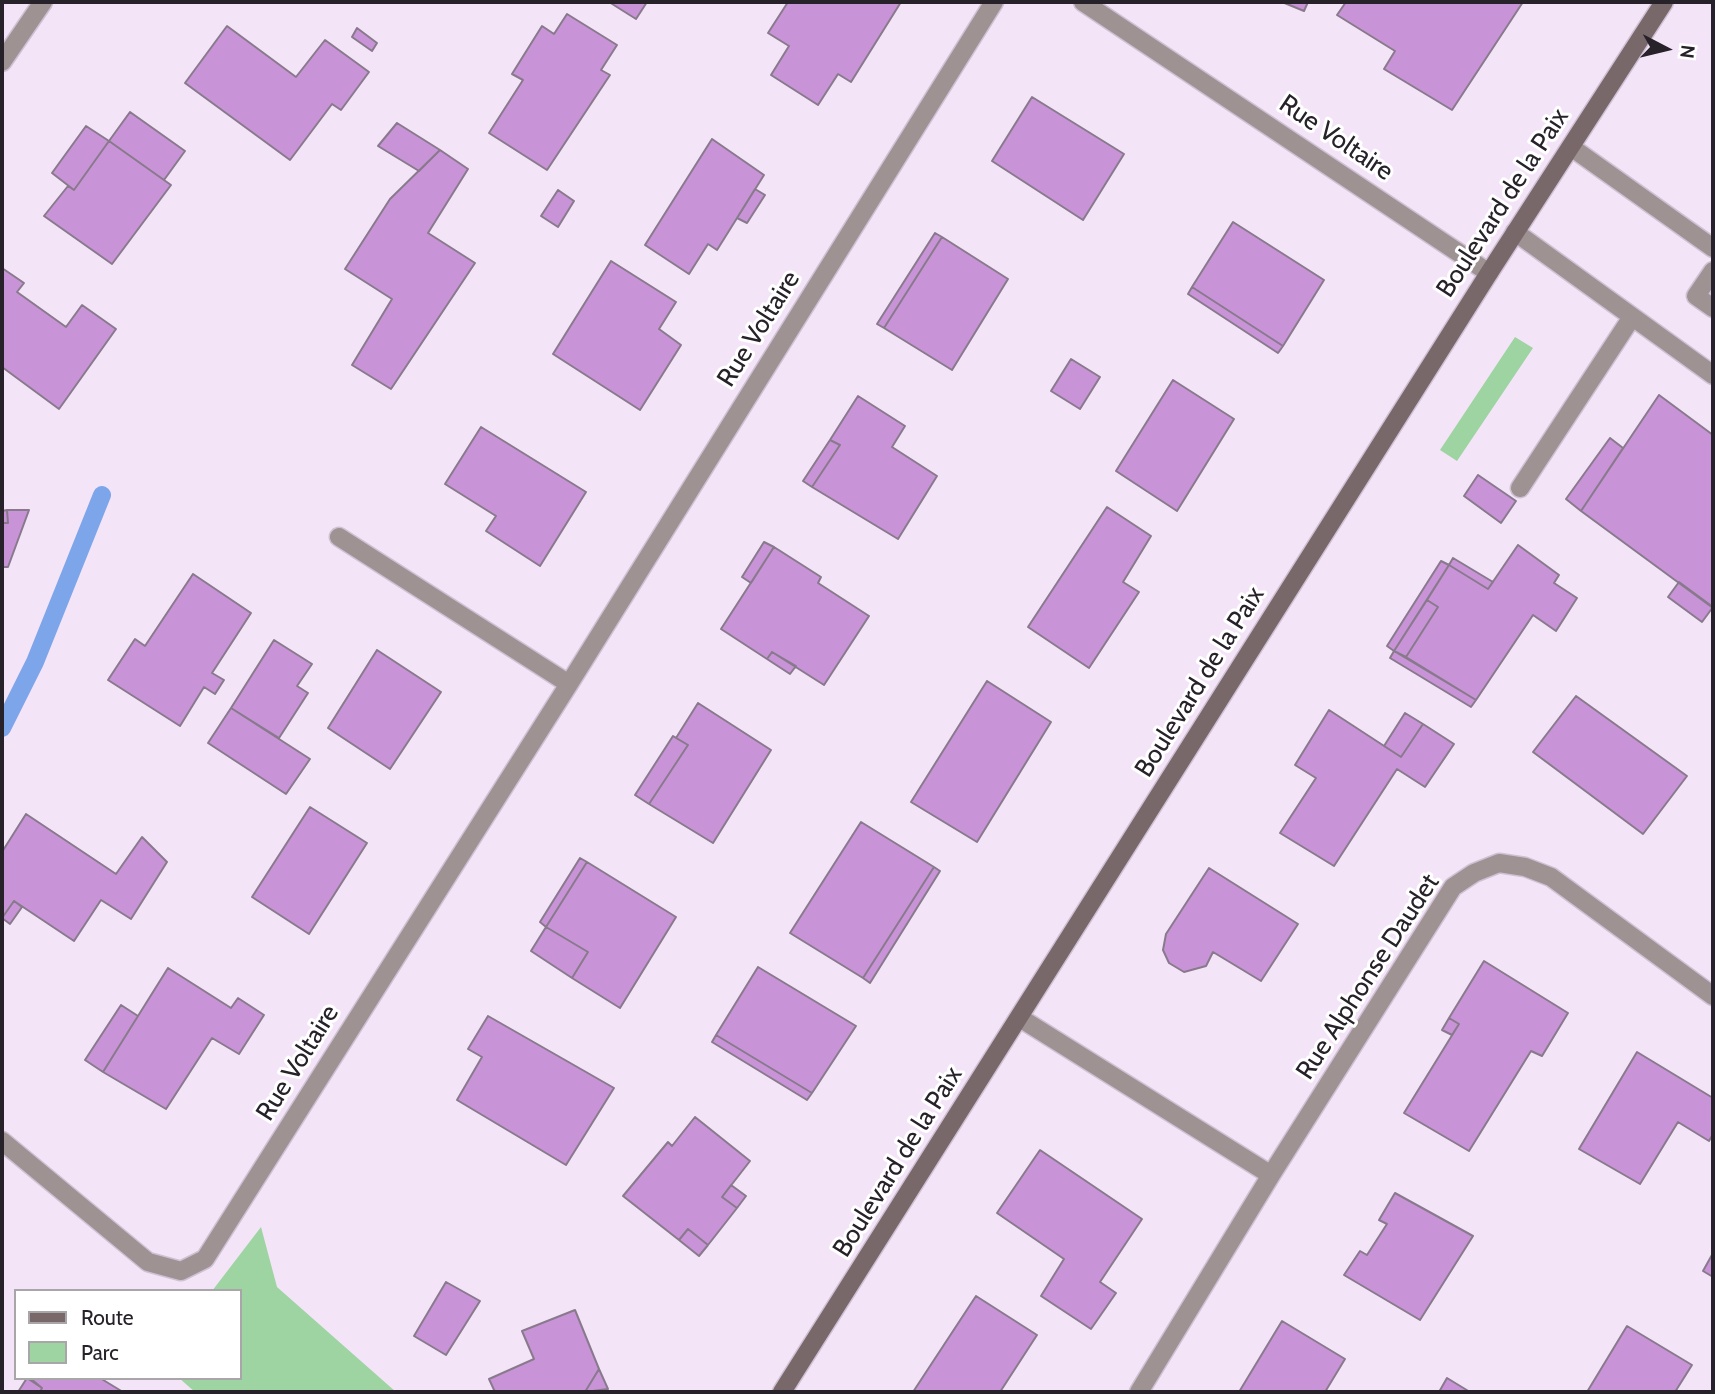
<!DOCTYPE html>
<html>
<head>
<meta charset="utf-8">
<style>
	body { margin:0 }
	#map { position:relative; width:1715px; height:1394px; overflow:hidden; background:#f4e4f8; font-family:Cabin,sans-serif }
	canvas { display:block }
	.frame { position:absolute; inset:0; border:4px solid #272129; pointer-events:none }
	.legend { position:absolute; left:14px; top:1289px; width:228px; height:91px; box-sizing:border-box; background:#fff; border:2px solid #a9a6a9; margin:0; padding:9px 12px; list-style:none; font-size:21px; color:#272129 }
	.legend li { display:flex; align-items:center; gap:14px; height:35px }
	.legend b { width:35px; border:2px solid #a9a6a9 }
	.north { position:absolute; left:1631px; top:14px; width:70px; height:70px; -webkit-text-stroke:5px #fff; paint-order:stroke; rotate:97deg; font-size:19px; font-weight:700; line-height:28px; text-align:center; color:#272129 }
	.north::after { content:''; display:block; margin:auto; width:24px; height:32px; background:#272129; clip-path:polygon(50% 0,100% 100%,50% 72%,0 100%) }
</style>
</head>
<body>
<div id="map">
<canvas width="1715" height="1394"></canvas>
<div class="frame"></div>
<ul class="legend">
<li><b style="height:9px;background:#79686a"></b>Route</li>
<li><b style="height:19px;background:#9dd4a1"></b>Parc</li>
</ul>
<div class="north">N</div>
</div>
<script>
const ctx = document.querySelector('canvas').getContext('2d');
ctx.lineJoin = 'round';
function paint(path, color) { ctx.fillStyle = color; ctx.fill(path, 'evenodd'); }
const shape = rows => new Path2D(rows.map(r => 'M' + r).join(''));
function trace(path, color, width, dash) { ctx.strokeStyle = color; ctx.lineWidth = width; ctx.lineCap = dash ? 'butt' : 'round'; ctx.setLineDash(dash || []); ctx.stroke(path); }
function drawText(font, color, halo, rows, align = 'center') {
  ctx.font = font + ' Cabin,sans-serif'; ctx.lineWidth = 6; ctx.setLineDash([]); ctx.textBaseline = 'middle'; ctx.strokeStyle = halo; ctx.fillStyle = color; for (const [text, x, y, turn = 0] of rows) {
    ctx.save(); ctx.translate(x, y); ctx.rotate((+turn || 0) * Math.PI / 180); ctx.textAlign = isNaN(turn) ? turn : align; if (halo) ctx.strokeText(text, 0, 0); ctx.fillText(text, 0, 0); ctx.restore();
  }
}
const green = shape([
	[1515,337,1533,348,1457,461,1440,450],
	[261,1227,277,1287,396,1392,195,1392,179,1378,240,1378,240,1291,212,1291]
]);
const stream = shape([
	[2,728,35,662,102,495]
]);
const building = shape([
	[609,2,647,2,636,19,609,2],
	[788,2,901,2,851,82,838,74,818,105,771,75,789,46,768,33,788,2],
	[1282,2,1308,2,1304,11,1282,2],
	[1346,2,1523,2,1452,110,1384,69,1395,51,1337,15,1346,2],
	[567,14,617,45,601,70,610,75,547,170,489,133,523,80,512,74,542,26,554,34,567,14],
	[227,26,296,77,325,40,369,72,341,110,332,104,290,160,185,83,227,26],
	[357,28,377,43,372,51,352,37,357,28],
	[1032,97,1124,154,1083,220,992,161,1032,97],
	[130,112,185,151,164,180,109,141,130,112],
	[397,123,440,150,419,171,378,146,397,123],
	[86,126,109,141,74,190,52,173,86,126],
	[712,139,764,175,717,250,708,244,689,274,645,245,712,139],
	[109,141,171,185,112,264,44,216,68,186,74,190,109,141],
	[440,150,468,169,428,233,475,263,391,389,352,365,392,299,345,269,390,199,440,150],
	[755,189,765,195,747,223,737,218,755,189],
	[558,190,574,201,558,227,541,216,558,190],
	[1233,222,1324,280,1283,346,1192,287,1233,222],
	[935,233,942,237,884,328,877,324,935,233],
	[942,237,1008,279,952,370,884,328,942,237],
	[611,261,676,302,659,329,681,345,640,410,553,354,611,261],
	[2,268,24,283,17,292,66,327,82,305,116,329,59,409,2,367,2,268],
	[1192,287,1283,346,1278,353,1188,294,1192,287],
	[1071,359,1100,377,1080,409,1051,391,1071,359],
	[1173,380,1234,419,1177,511,1116,471,1173,380],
	[1659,395,1713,435,1713,608,1581,511,1659,395],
	[858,396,905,426,892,447,937,476,898,539,812,487,840,445,830,440,858,396],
	[481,427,586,492,540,566,486,531,496,516,445,484,481,427],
	[1610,438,1623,448,1581,511,1566,499,1610,438],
	[830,440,840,445,812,487,803,481,830,440],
	[1478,475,1516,501,1501,523,1464,496,1478,475],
	[1107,507,1151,536,1123,582,1139,592,1089,668,1028,627,1107,507],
	[7,510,29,510,8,567,2,567,2,523,8,523,7,510],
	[7,510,8,523,2,523,2,511,7,510],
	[764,542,774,547,751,583,742,577,764,542],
	[1518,545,1559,575,1554,583,1577,598,1556,631,1533,615,1476,700,1406,657,1438,607,1427,600,1449,565,1488,589,1518,545],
	[774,547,821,577,818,583,869,616,824,685,772,652,767,659,721,629,774,547],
	[1453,558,1493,582,1488,589,1449,565,1453,558],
	[1441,561,1449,565,1394,651,1387,646,1441,561],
	[193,574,251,613,212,673,224,680,215,694,204,687,180,726,108,680,135,639,145,646,193,574],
	[1679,582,1713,607,1702,622,1668,597,1679,582],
	[1427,600,1438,607,1406,657,1394,651,1427,600],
	[274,640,312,664,297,686,308,693,279,738,231,708,274,640],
	[377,650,441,692,390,769,328,728,377,650],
	[1394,651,1476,700,1471,707,1390,658,1394,651],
	[772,652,796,666,790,674,767,659,772,652],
	[987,681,1051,722,977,842,911,802,987,681],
	[1576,696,1687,776,1643,834,1533,752,1576,696],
	[698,703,771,750,713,843,649,804,688,745,676,738,698,703],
	[231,708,310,759,286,794,208,743,231,708],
	[1329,710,1401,757,1423,724,1454,744,1425,787,1397,769,1334,866,1280,833,1316,778,1295,765,1329,710],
	[1405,713,1423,724,1401,757,1384,746,1405,713],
	[673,736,688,745,649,804,635,795,673,736],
	[310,807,367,843,309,934,252,897,310,807],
	[26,814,116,874,142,837,167,862,131,919,101,900,74,941,14,901,2,918,2,852,26,814],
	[861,822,934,867,863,978,790,933,861,822],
	[580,858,587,862,546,927,540,922,580,858],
	[587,862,676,917,620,1008,572,978,588,952,546,927,587,862],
	[934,867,940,871,870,983,863,978,934,867],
	[1209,868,1298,924,1261,981,1213,952,1206,966,1184,972,1169,963,1163,950,1166,934,1209,868],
	[14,901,22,907,10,924,2,918,14,901],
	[546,927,588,952,572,978,531,951,546,927],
	[1484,961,1568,1013,1542,1056,1531,1051,1469,1151,1404,1113,1459,1024,1449,1018,1484,961],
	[758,967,856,1026,812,1093,716,1035,758,967],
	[168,968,231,1008,238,998,264,1015,239,1054,212,1038,166,1109,103,1072,168,968],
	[121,1005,138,1016,103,1072,85,1060,121,1005],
	[488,1016,614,1088,566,1165,457,1100,482,1057,468,1049,488,1016],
	[1449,1018,1459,1024,1452,1035,1442,1030,1449,1018],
	[716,1035,812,1093,807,1100,712,1042,716,1035],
	[1637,1052,1713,1098,1713,1134,1709,1141,1678,1122,1640,1184,1579,1149,1637,1052],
	[695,1117,750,1161,722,1197,737,1208,708,1245,688,1229,679,1240,623,1196,668,1142,672,1146,695,1117],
	[1040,1150,1142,1219,1100,1282,1116,1293,1091,1329,1041,1296,1064,1259,997,1213,1040,1150],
	[731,1185,746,1196,737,1208,722,1197,731,1185],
	[1395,1193,1473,1236,1420,1320,1344,1275,1360,1251,1367,1255,1387,1224,1379,1220,1395,1193],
	[688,1229,708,1245,699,1256,679,1240,688,1229],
	[1713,1253,1713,1277,1703,1271,1713,1253],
	[446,1282,480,1301,446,1355,414,1336,446,1282],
	[976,1296,1037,1335,1000,1392,913,1392,976,1296],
	[575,1310,599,1369,585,1392,495,1392,489,1379,534,1359,522,1331,575,1310],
	[1282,1321,1345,1359,1325,1392,1239,1392,1282,1321],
	[1627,1326,1692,1365,1675,1392,1587,1392,1627,1326],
	[599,1369,608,1389,585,1392,599,1369],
	[27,1378,42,1388,40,1392,18,1392,27,1378],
	[30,1378,100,1378,123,1392,40,1392,42,1388,30,1378],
	[1447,1378,1470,1392,1439,1392,1447,1378]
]);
const service = shape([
	[1571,147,1713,248],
	[1515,232,1713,375],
	[1713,271,1696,296,1713,308],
	[1520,488,1632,317]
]);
const minor = shape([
	[1083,2,1489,273],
	[2,62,43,2],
	[339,537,569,684],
	[1020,1018,1271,1175],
	[2,1141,148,1262,181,1271,205,1259,569,684,994,2],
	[1139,1392,1271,1175,1453,887,1474,873,1499,863,1525,867,1551,877,1713,996]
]);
const secondary = shape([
	[782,1392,1489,273,1664,2]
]);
const streetNames = [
	["Rue Voltaire",1336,138,34],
	["Boulevard de la Paix",1503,203,-57],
	["Rue Voltaire",759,329,-58],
	["Boulevard de la Paix",1200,682,-58],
	["Rue Alphonse Daudet",1368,977,-57],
	["Rue Voltaire",298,1063,-58],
	["Boulevard de la Paix",898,1162,-58]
];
paint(green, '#9dd4a1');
trace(stream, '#7da5ea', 18);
paint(building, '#c994d7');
trace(building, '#887a8c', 2);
trace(service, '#cfc1d3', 21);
trace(minor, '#cfc1d3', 21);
trace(secondary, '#cfc1d3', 21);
trace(service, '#9e9293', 18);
trace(minor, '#9e9293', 18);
trace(secondary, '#79686a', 18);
drawText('26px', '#272129', '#fff', streetNames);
</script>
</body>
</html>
